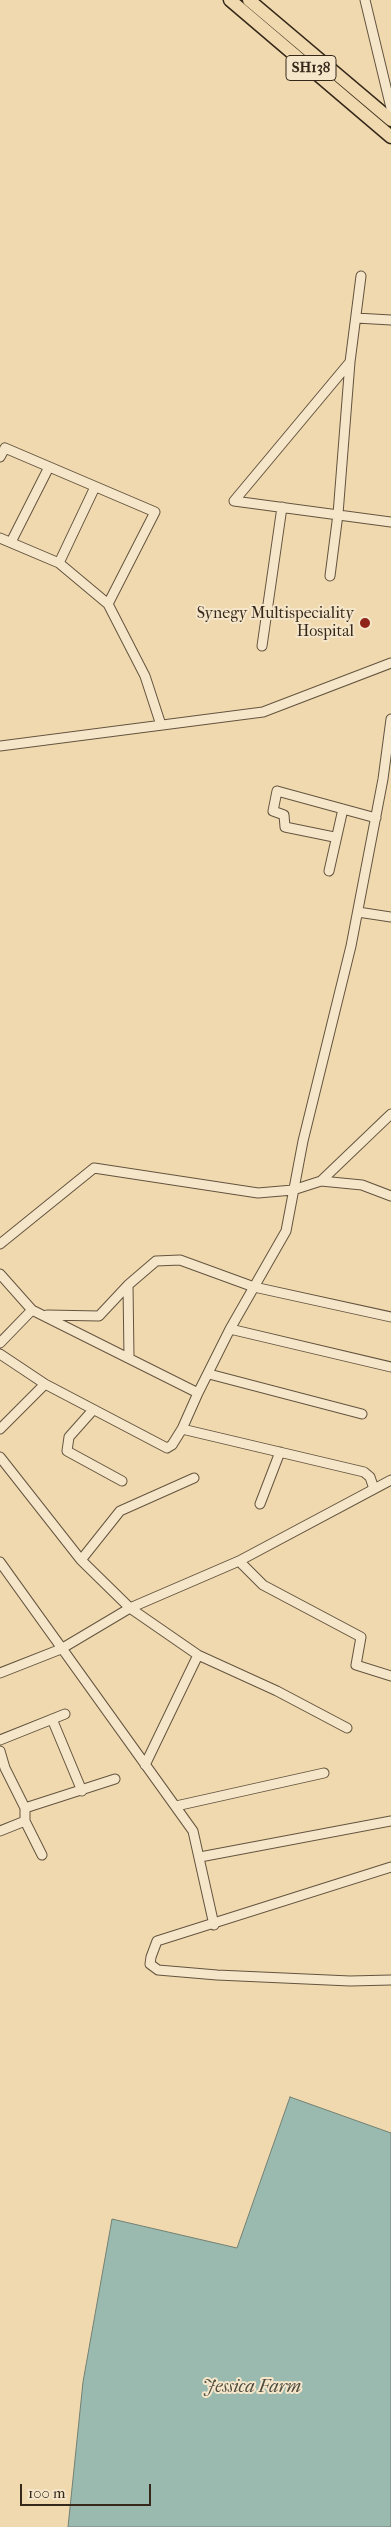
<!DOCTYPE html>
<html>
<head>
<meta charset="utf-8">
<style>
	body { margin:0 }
	#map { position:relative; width:391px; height:2527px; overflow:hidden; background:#f0d9ae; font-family:"IM FELL French Canon",serif }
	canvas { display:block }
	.scale { position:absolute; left:20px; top:2484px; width:131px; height:22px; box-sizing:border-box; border:2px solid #35281a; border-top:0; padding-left:6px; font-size:15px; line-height:18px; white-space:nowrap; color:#35281a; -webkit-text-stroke:4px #f5e6ca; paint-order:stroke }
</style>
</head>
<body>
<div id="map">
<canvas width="391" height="2527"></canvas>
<div class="scale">100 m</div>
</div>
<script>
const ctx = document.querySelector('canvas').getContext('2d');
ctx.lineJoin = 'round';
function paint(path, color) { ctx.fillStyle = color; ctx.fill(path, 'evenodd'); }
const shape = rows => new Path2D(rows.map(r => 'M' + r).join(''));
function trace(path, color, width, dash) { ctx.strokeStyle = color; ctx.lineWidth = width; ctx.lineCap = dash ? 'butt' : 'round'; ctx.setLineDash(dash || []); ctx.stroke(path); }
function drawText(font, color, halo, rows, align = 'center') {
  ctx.font = font + ' "IM FELL French Canon",serif'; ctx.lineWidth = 4; ctx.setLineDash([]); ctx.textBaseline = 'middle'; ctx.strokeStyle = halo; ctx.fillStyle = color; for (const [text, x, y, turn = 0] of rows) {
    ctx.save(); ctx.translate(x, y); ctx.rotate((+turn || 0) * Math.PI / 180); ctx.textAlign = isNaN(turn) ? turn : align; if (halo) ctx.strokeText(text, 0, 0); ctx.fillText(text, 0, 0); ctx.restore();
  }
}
const water = shape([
	[290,2097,391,2133,391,2527,68,2527,83,2382,112,2219,237,2248,290,2097]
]);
const minor = shape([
	[365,0,391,108],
	[356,318,391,320],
	[0,457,5,448,155,512,108,604],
	[234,501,350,362],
	[234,501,391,522],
	[0,538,59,563,108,604,145,676,161,725],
	[11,542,49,467],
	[59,563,95,487],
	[330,576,338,514,350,362,361,276],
	[262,646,282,507],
	[0,746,263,712,391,663],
	[334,837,285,827,284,815,273,811,277,791,343,809],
	[329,871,343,809,376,818],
	[358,912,391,917],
	[321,1181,391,1114],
	[0,1244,94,1168,258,1193,293,1190,321,1181,362,1185,391,1196],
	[0,1274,32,1310],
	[47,1315,99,1316,128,1285],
	[230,1329,391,1367],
	[0,1343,32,1310,198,1393,230,1329,286,1231,303,1141,351,946,383,779,391,719],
	[0,1354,45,1384,167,1448,172,1445,182,1429,198,1393],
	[129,1358,128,1285,156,1261,180,1260,254,1287,391,1317],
	[209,1374,362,1414],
	[93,1410,69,1437,67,1451,122,1481],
	[0,1429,45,1384],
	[182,1429,364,1472,370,1477,374,1489],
	[0,1457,81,1560,130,1608,198,1655,277,1691,347,1728],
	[260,1504,280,1452],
	[81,1560,120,1511,194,1478],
	[239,1561,263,1585,361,1637,356,1665,391,1676],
	[0,1562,193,1831,214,1925],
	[0,1673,61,1649,130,1608,239,1561,391,1480],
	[52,1719,82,1791],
	[0,1740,65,1714],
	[0,1751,5,1768,25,1808,25,1821,42,1855],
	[145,1765,198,1655],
	[176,1806,324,1773],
	[25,1808,115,1779],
	[0,1831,25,1821],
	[200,1857,391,1821],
	[391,1867,157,1941,151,1957,150,1964,158,1970,217,1975,350,1981,391,1980]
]);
const highway = shape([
	[230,0,391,137],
	[249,0,391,120]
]);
const markers = [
	[365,623,6,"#8f2418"]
];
const shields = [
	[311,68,50]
];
const shieldNames = [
	["SH138",311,68]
];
const poiNames = [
	["Synegy Multispeciality",354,614],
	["Hospital",354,632]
];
const waterNames = [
	["Jessica Farm",252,2388]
];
paint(water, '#9abaaf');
trace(water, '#728073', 1);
trace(minor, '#64543f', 11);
trace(highway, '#35281a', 15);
trace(minor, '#f5e6ca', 9);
trace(highway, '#f0d9ae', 12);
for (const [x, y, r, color] of markers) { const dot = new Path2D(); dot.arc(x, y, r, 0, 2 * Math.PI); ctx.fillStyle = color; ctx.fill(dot); trace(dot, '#f5e6ca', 2); }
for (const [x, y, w] of shields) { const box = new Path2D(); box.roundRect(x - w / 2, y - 12.5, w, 25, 4); ctx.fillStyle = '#f5e6ca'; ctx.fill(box); trace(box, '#35281a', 1); }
drawText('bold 15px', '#35281a', null, shieldNames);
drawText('16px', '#35281a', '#f5e6ca', poiNames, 'right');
drawText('italic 18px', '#4e4c3f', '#f5e6ca', waterNames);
</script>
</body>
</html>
